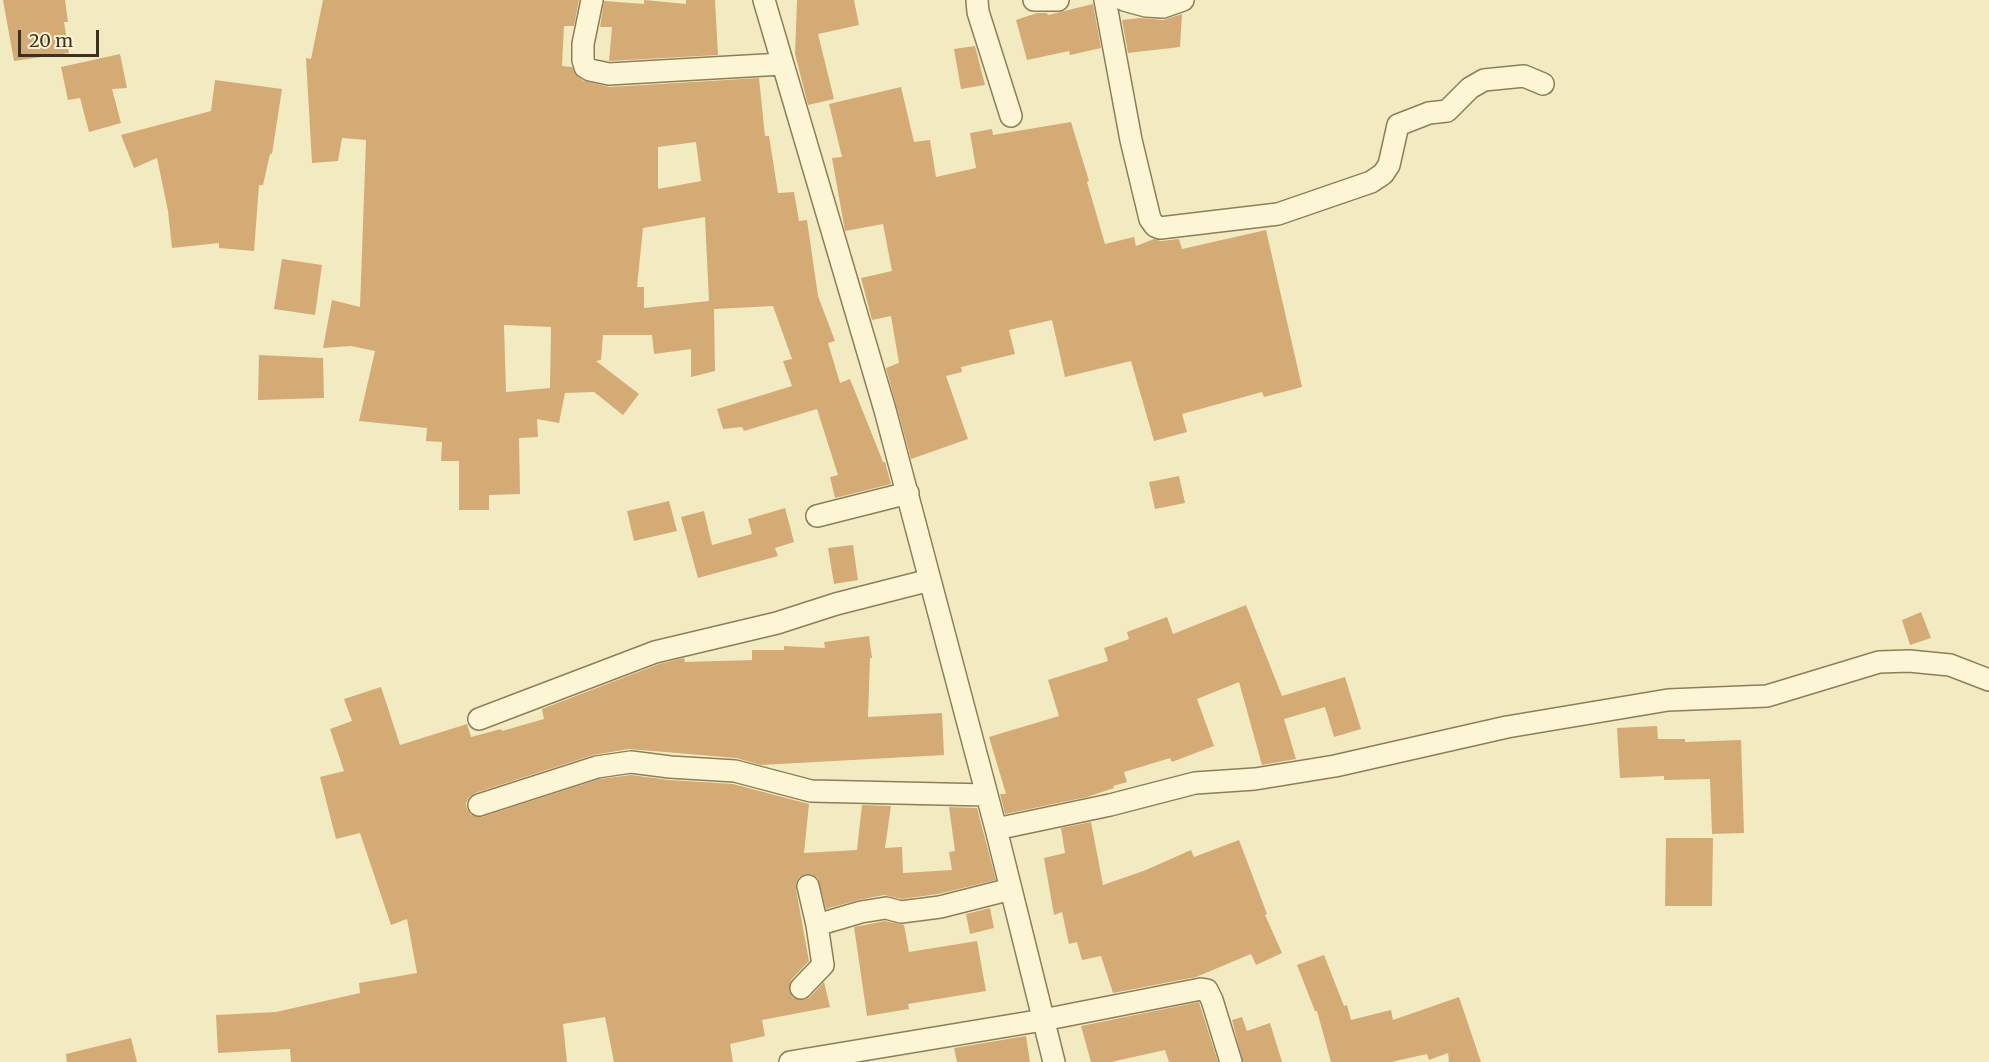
<!DOCTYPE html>
<html>
<head>
<meta charset="utf-8">
<style>
	body { margin:0 }
	#map { position:relative; width:1989px; height:1062px; overflow:hidden; background:#f2ebc2; font-family:Merriweather,serif }
	canvas { display:block }
	.scale { position:absolute; left:18px; top:30px; width:81px; height:27px; box-sizing:border-box; border:3px solid #3d311d; border-top:0; padding-left:8px; font-size:18px; line-height:21px; white-space:nowrap; color:#3d311d; -webkit-text-stroke:4px #f9f3d3; paint-order:stroke }
</style>
</head>
<body>
<div id="map">
<canvas width="1989" height="1062"></canvas>
<div class="scale">20 m</div>
</div>
<script>
const ctx = document.querySelector('canvas').getContext('2d');
ctx.lineJoin = 'round';
function paint(path, color) { ctx.fillStyle = color; ctx.fill(path, 'evenodd'); }
const shape = rows => new Path2D(rows.map(r => 'M' + r).join(''));
function trace(path, color, width, dash) { ctx.strokeStyle = color; ctx.lineWidth = width; ctx.lineCap = dash ? 'butt' : 'round'; ctx.setLineDash(dash || []); ctx.stroke(path); }
const building = shape([
	[3,0,65,0,68,22,64,22,69,53,14,61],
	[323,0,579,0,574,26,564,26,562,66,572,67,578,77,584,81,610,87,759,78,765,136,769,136,778,193,794,192,799,221,807,220,818,296,835,341,828,343,840,383,850,379,883,462,885,462,891,484,835,498,830,477,838,475,817,409,744,431,742,427,723,429,717,409,792,386,783,361,792,359,773,306,714,309,715,371,691,377,691,349,654,354,652,335,603,335,601,360,596,361,639,394,623,415,594,392,565,393,559,423,537,419,538,437,519,438,520,494,489,495,489,510,459,510,459,461,441,461,442,442,426,441,427,428,359,421,375,351,351,346,323,348,332,300,360,307,366,140,342,138,338,161,312,163,306,58,311,59],
	[696,142,701,181,658,189,658,147],
	[705,217,709,301,644,308,644,287,637,287,643,228],
	[504,325,551,327,550,388,506,392],
	[644,0,686,4,686,0,715,0,718,55,609,61,612,27,600,27,604,1,644,4],
	[797,0,854,0,859,25,818,34,834,99,808,105,795,54],
	[1093,4,1101,48,1070,55,1069,51,1027,60,1016,20,1037,13,1047,13,1048,15],
	[1182,14,1180,47,1128,53,1122,20,1140,18,1163,20],
	[975,46,985,85,961,89,954,49],
	[120,54,127,88,112,89,121,123,89,132,80,98,68,100,61,67],
	[215,80,282,89,272,154,270,154,263,185,259,185,254,251,219,248,219,243,172,248,168,211,157,158,134,168,121,135,211,111],
	[901,87,914,142,930,140,936,177,976,168,970,133,992,129,993,135,1071,122,1089,181,1087,182,1105,244,1134,237,1136,246,1154,239,1161,241,1179,239,1182,249,1266,230,1302,387,1264,397,1262,392,1182,414,1187,432,1154,441,1131,361,1065,377,1052,320,1009,330,1015,354,961,367,962,372,946,376,968,439,911,459,886,368,899,363,891,316,872,320,861,278,892,271,883,224,845,231,832,158,842,157,829,104],
	[282,259,322,265,315,315,274,309],
	[259,355,323,358,324,398,258,400],
	[1179,476,1185,503,1155,509,1149,482],
	[669,501,677,531,634,541,627,511],
	[785,508,794,542,775,548,778,556,698,578,681,517,704,511,712,545,752,534,748,519],
	[853,545,858,580,834,584,828,548],
	[1246,605,1282,696,1345,677,1361,729,1334,737,1325,707,1284,719,1296,759,1262,765,1239,682,1197,699,1214,746,1172,762,1170,758,1124,772,1127,782,1113,786,1114,788,1087,797,1005,814,1000,794,1006,794,989,737,1059,716,1048,680,1108,661,1104,648,1129,639,1127,632,1167,617,1173,634],
	[1921,612,1931,638,1910,645,1902,620],
	[869,636,872,658,870,658,868,717,942,713,944,755,761,765,736,758,629,749,593,755,475,793,469,797,466,803,467,809,471,815,482,817,600,779,631,775,669,780,733,784,809,804,804,853,857,850,862,805,891,806,885,848,902,847,903,873,952,870,949,852,955,851,949,807,977,808,996,880,938,894,902,899,884,895,858,900,826,909,818,878,811,874,805,874,799,877,796,883,796,889,809,961,791,980,789,991,793,998,804,1000,810,997,824,982,830,1007,762,1020,765,1036,730,1044,733,1062,614,1062,605,1017,563,1024,567,1062,291,1062,290,1049,218,1053,216,1015,276,1012,360,993,359,983,417,973,407,919,391,925,360,833,336,839,320,777,344,771,330,729,352,721,344,699,381,687,400,745,467,724,471,737,501,729,502,731,544,719,542,709,659,664,684,658,685,662,752,660,752,650,784,650,784,646,825,648,824,642],
	[1657,726,1658,739,1685,739,1685,742,1741,740,1744,833,1712,834,1710,779,1664,780,1664,776,1620,778,1617,728],
	[1091,822,1103,885,1146,870,1191,850,1194,857,1239,840,1267,914,1265,915,1282,953,1256,965,1251,954,1196,977,1113,993,1101,956,1082,960,1077,942,1069,944,1062,912,1054,915,1044,858,1065,853,1061,828],
	[1666,838,1713,838,1712,906,1665,906],
	[990,908,994,928,970,934,966,914],
	[885,921,904,925,909,952,977,941,986,991,908,1004,909,1009,867,1016,854,927],
	[1324,955,1344,1006,1347,1005,1351,1020,1391,1010,1393,1020,1459,997,1481,1062,1449,1062,1448,1053,1429,1060,1427,1054,1391,1062,1331,1062,1317,1011,1315,1011,1297,965],
	[1199,1002,1218,1062,1169,1062,1165,1050,1111,1062,1091,1062,1081,1026],
	[1242,1017,1247,1031,1270,1023,1282,1062,1243,1062,1232,1020],
	[1026,1036,1030,1062,957,1062,954,1048],
	[131,1038,137,1062,67,1062,66,1054]
]);
const minor = shape([
	[592,0,583,44,583,60,585,67,590,70,609,74,782,64],
	[764,0,885,410,996,829,1054,1062],
	[977,0,978,12,1011,116],
	[1034,0,1058,0],
	[1105,0,1131,140,1150,219,1155,226,1160,228,1278,214,1371,182,1383,174,1389,165,1398,125,1429,113,1447,111,1470,88,1484,80,1524,76,1543,84],
	[1124,0,1146,6,1163,7,1183,0],
	[817,516,908,493],
	[479,719,655,652,777,623,836,604,930,580],
	[479,805,597,767,631,762,670,767,735,771,811,791,987,795],
	[996,829,1110,805,1195,783,1255,779,1335,766,1507,727,1668,700,1767,696,1879,662,1909,661,1950,665,1989,680],
	[808,886,817,925],
	[801,988,823,965,817,925,861,912,886,908,901,912,940,907,1011,889],
	[790,1062,1043,1020,1201,989,1207,990,1212,1000,1231,1062]
]);
paint(building, '#d4ab75');
trace(minor, '#8e7d57', 24);
trace(minor, '#fcf6d7', 21);
</script>
</body>
</html>
